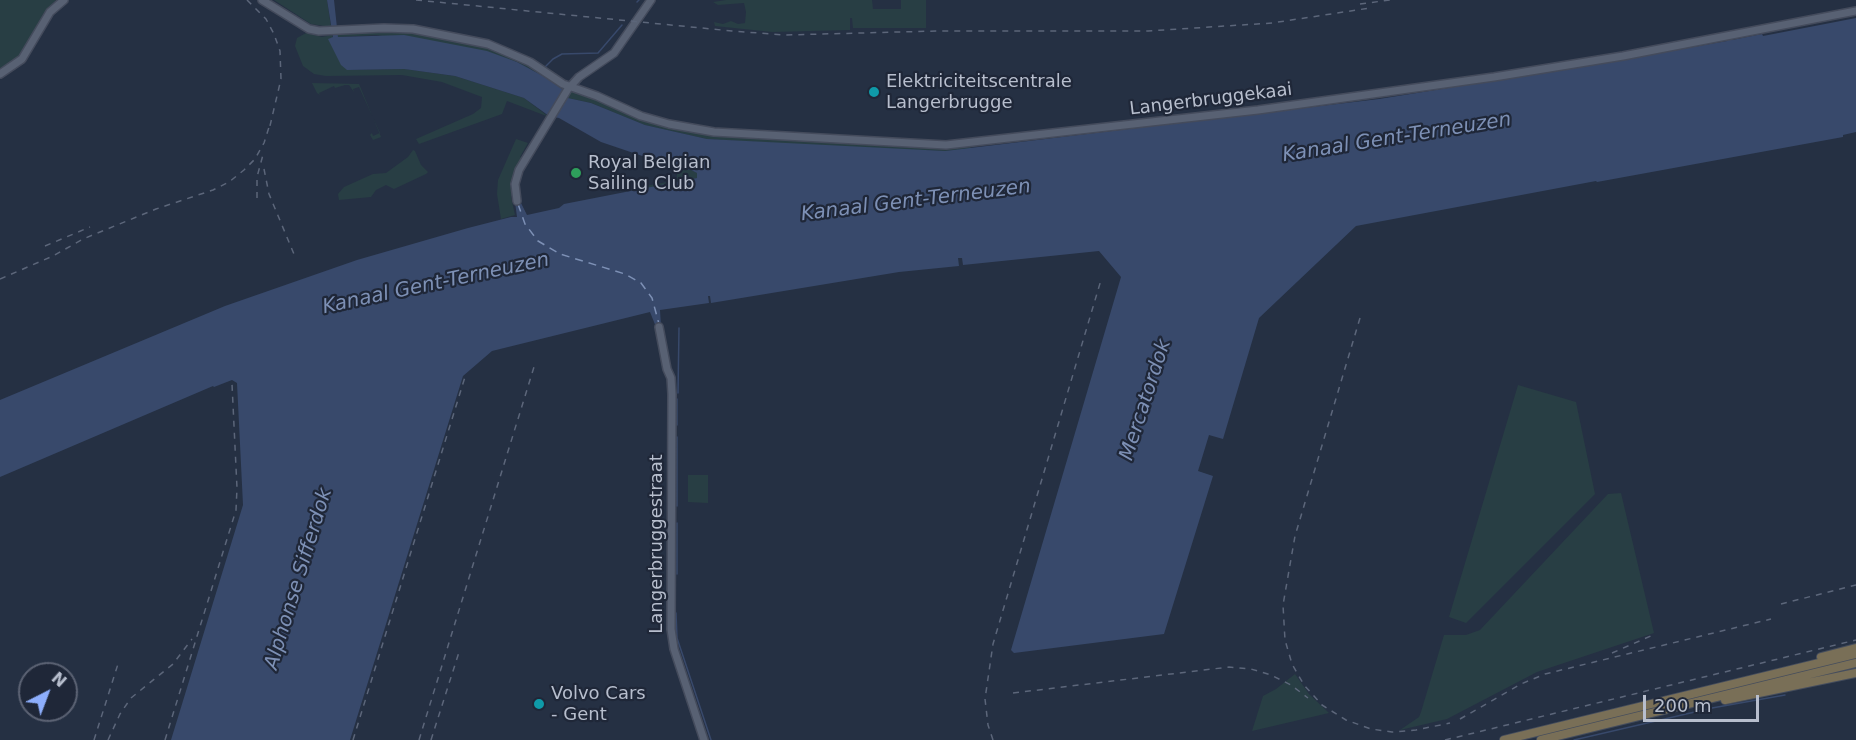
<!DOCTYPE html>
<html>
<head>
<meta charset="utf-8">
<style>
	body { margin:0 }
	#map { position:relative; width:1856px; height:740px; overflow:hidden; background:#253043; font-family:"DejaVu Sans",sans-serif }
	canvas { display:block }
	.north { position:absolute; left:18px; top:662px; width:60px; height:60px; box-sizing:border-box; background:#1f2738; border:2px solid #5c6374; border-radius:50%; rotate:42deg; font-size:16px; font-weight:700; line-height:24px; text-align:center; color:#b7becd }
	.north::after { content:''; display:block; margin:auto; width:21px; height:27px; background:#8daefc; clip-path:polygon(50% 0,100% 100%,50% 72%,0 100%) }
	.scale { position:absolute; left:1643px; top:695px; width:116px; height:27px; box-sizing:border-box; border:3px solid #b7becd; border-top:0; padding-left:8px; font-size:18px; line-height:21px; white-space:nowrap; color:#b7becd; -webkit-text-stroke:4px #1f2738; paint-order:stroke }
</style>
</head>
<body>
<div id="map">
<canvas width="1856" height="740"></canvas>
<div class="north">N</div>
<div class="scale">200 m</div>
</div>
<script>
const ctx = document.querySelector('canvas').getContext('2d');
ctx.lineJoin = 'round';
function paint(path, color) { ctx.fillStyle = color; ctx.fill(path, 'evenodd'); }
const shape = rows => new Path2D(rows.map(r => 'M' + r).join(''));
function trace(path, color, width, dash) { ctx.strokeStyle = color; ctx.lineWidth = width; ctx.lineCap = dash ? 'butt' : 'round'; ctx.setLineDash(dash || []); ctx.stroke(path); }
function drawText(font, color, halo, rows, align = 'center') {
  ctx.font = font + ' "DejaVu Sans",sans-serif'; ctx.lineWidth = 4.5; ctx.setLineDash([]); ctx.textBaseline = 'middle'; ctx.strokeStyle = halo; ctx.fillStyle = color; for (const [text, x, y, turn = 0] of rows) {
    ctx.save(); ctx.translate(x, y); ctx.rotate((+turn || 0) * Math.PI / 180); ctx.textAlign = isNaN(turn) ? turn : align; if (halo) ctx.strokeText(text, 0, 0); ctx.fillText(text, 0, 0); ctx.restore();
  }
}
const green = shape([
	[0,0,56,0,43,14,21,54,11,63,0,68],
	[274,0,327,0,331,27,311,24],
	[726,0,872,0,873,9,901,9,901,0,926,0,926,28,853,28,852,18,850,18,850,30,772,32,715,26,714,22,723,24,731,21,738,24,745,23,746,12,744,3,718,5,713,2],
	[369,31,413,31,469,42,503,52,607,103,713,135,918,148,946,148,970,146,971,149,945,151,869,149,707,139,645,125,591,103,568,98,543,76,517,62,377,35,338,37,338,34],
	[306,33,322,37,332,35,333,38,329,39,347,70,404,69,455,76,524,98,549,117,507,101,502,114,419,144,416,139,473,114,481,108,482,97,442,82,402,75,326,76,314,74,303,66,295,46,297,38],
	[312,83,359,84,381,137,373,140,370,135,372,133,373,136,380,133,359,87,353,89,354,92,349,85,345,85,335,88,334,86,319,93,320,95,317,93],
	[516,139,528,143,520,157,522,158,512,180,512,196,511,197,515,215,501,219,497,194,498,180],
	[413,150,415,151,421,165,428,172,426,174,394,189,386,185,376,190,371,197,339,200,338,194,344,187,373,174,386,173,408,157],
	[656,162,691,170,697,173,697,178,637,191,636,188,677,180,677,171,657,166],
	[1518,385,1576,402,1595,494,1466,623,1449,617],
	[688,475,708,475,708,503,688,502],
	[1621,493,1654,633,1537,672,1447,719,1400,730,1419,717,1421,712,1444,635,1466,635,1480,630,1608,494],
	[1295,674,1309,694,1329,713,1252,731,1263,696,1276,689]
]);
const water = shape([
	[327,0,334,0,338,37,404,35,487,51,517,62,543,76,562,89,563,95,568,98,591,103,645,125,707,139,945,151,1379,99,1586,66,1727,41,1728,39,1732,40,1762,34,1763,36,1856,18,1856,132,1843,135,1843,137,1597,182,1596,181,1356,226,1259,318,1223,439,1209,435,1198,471,1213,476,1164,634,1014,653,1011,650,1121,277,1099,251,963,265,962,258,958,258,959,266,899,272,711,303,710,296,708,296,709,303,660,310,661,326,656,327,650,312,492,351,463,376,350,740,171,740,243,505,237,383,232,380,214,387,213,386,0,477,0,400,225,306,357,260,468,228,511,217,517,217,515,202,520,201,527,215,559,208,564,204,697,178,697,173,691,170,663,163,601,142,559,118,549,116,524,98,455,76,404,69,347,70,341,65,328,39,333,37]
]);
const stream = shape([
	[637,2,639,0],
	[545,67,553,59,562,54,598,53,622,25],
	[678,393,679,328],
	[677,425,677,399],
	[677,506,677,437],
	[677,523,677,574],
	[676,613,677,638,711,740],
	[1574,740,1712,708,1785,695]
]);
const ferry = shape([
	[518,204,525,224,538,241,560,254,625,274,641,283,652,298,659,324]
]);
const major = shape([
	[262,0,309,29,319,31,384,28,413,29,488,44,530,62,563,84,597,96,641,116,669,124,714,132,946,145,1258,110,1494,77,1623,56,1856,11],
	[0,74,22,59,50,12,64,0],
	[517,201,515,184,519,170,568,89,579,77,614,53,651,0],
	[659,327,667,369,671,378,672,394,671,629,674,649,704,740]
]);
const highway = shape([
	[1821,657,1856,648],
	[1725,700,1856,673],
	[1504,740,1856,654],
	[1541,740,1856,663]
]);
const rail = shape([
	[247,0,266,19,274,34,280,51,281,79,269,130],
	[416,0,732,31,785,35,936,31,1148,31,1272,23,1370,8],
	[1360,4,1390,0],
	[264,169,269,194,296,259],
	[257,198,257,177,264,151],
	[45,246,90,227],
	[0,279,53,256,83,239,156,209,213,190,229,182,244,170,255,159,264,143,270,124],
	[1360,318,1295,536,1283,605,1285,640,1292,664,1304,685,1322,705,1346,720,1371,729,1392,732,1416,730,1450,723],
	[1781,604,1856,585],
	[1612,653,1653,635],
	[1013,693,1229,667,1251,669,1271,675,1291,685,1308,698],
	[1460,719,1521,684,1545,674,1771,619],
	[94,740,118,664],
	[108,740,120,714,131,698,173,664,192,639],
	[165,740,236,510,237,488,232,384],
	[353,740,465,377],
	[419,740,534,367],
	[431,740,460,649],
	[993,740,988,725,985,699,993,644,1101,280],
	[1445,740,1856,640]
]);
const markers = [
	[874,92,6,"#0f9aa8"],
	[576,173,6,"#2e9e5b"],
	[539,704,6,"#0f9aa8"]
];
const poiNames = [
	["Elektriciteitscentrale",886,82],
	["Langerbrugge",886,103],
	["Royal Belgian",588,163],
	["Sailing Club",588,184],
	["Volvo Cars",551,694],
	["- Gent",551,715]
];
const streetNames = [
	["Langerbruggekaai",1211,100,-7],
	["Langerbruggestraat",657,544,-90]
];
const waterNames = [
	["Kanaal Gent-Terneuzen",1397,138,-9],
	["Kanaal Gent-Terneuzen",916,201,-7],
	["Kanaal Gent-Terneuzen",436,284,-12],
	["Mercatordok",1146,400,-72],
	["Alphonse Sifferdok",299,579,-73]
];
paint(green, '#283e44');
paint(water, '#38496b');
trace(stream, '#38496b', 1.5);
trace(ferry, '#7d90b5', 1.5, [8, 6]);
trace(major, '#444b5c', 10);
trace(highway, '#454d5d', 10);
trace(major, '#586173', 7);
trace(highway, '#796f57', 8);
trace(rail, '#5c667a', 1.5, [6, 6]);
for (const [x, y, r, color] of markers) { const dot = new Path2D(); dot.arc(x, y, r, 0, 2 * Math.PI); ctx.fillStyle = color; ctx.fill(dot); trace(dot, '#1f2738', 2); }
drawText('18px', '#b7becd', '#1f2738', poiNames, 'left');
drawText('18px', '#b7becd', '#1f2738', streetNames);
drawText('italic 20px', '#7d90b5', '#1f2738', waterNames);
</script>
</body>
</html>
